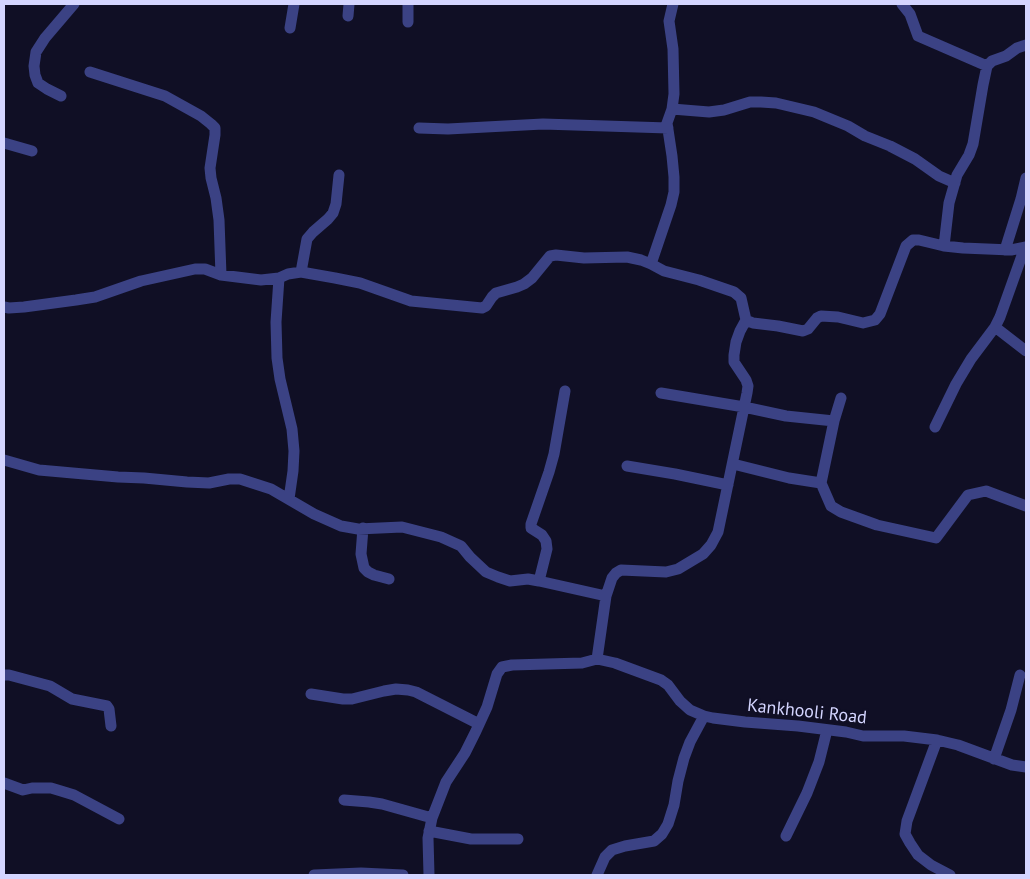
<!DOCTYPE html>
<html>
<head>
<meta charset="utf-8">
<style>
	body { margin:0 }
	#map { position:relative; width:1030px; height:879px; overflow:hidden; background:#100f25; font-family:"PT Sans",sans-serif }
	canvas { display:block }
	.frame { position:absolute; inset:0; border:5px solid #d4d5ff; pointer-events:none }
</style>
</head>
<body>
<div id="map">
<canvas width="1030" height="879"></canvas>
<div class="frame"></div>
</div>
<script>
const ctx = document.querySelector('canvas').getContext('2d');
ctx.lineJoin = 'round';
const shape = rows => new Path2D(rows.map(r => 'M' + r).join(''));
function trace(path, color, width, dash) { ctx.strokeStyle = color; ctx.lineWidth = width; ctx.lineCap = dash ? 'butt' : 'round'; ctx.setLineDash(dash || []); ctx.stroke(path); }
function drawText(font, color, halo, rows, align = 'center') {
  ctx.font = font + ' "PT Sans",sans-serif'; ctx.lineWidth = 5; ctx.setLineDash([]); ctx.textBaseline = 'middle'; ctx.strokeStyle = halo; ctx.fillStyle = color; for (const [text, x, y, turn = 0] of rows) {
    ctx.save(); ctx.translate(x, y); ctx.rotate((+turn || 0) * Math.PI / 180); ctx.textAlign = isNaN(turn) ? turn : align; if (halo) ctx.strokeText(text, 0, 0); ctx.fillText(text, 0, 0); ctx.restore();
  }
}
const minor = shape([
	[902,4,910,14,918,36,987,66],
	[348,16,349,4],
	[408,22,408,4],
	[290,28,294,4],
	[90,72,165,96,201,116,211,124,215,128,215,135,210,168,211,178,216,198,219,220,221,275],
	[61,96,47,89,38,83,35,75,34,66,36,52,45,38,74,4],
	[672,109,709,112,724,110,750,102,761,102,776,103,814,112,848,126,865,136,890,146,915,159,939,176,955,183],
	[419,128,448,129,543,124,668,128],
	[4,143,32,151],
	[944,246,949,203,957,175,969,155,973,144,983,85,987,66,992,61,1006,56,1017,48,1026,45],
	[1005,250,1021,199,1026,178],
	[651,264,671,205,674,192,674,177,672,156,667,123,672,109,674,94,673,49,669,21,673,4],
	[301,272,307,239,313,232,328,219,333,213,336,204,339,175],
	[279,278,276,322,277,358,280,379,292,429,294,451,293,471,289,499],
	[4,307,9,308,24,307,76,300,95,297,141,281,195,269,205,269,221,275,261,280,279,278,288,274,301,272,335,278,360,283,411,301,482,308,486,306,492,297,496,293,517,287,524,284,532,278,550,256,556,255,584,258,627,257,641,260,651,264,664,271,699,280,734,292,741,298,746,320,753,323,778,326,803,331,808,329,817,318,821,316,838,317,863,323,875,320,880,314,906,246,913,240,919,240,944,246,963,248,1011,250,1026,247],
	[995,327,1026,351],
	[661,393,744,407,786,416,834,421],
	[841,398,834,421,821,483,831,506,841,512,877,525,936,538,968,495,986,491,1026,506],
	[935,427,956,384,971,359,995,327,1000,317,1025,247],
	[4,460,39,470,118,477,144,478,187,482,209,483,229,479,240,479,271,489,314,514,341,526,358,529,402,527,441,537,461,546,470,557,486,572,498,577,510,581,528,579,539,581,606,596,612,578,616,573,621,570,666,572,678,569,703,554,711,545,718,532,747,393,748,386,746,380,734,362,734,355,736,342,740,331,746,320],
	[733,464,789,478,821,483],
	[627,466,675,474,728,485],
	[363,528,361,554,364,568,368,572,374,575,389,579],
	[539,581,547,549,546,541,542,535,531,528,531,524,549,472,554,454,565,391],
	[597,659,615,663,661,680,668,685,680,701,690,710,704,716,713,718,745,722,798,726,846,732,863,736,904,736,937,740,958,745,1012,765,1026,767],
	[597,659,606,596],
	[4,675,9,675,50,686,72,699,107,706,109,709,111,726],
	[311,694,343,699,352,699,384,691,396,689,408,690,416,692,479,724],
	[937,740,907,821,905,834,910,843,918,855,931,865,950,875],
	[994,759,1011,710,1020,675],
	[4,783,23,790,32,788,51,788,61,791,74,795,119,819],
	[344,800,369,802,382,804,432,818],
	[429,831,471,839,518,839],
	[786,836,807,793,819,762,827,730],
	[314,875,361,873,403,875],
	[429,875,428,838,432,818,446,782,465,753,476,731,487,707,497,674,502,667,512,665,582,663,597,659],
	[597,875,605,857,612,850,625,846,654,841,662,834,668,824,674,805,678,781,684,758,690,742,704,716]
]);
const streetNames = [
	["Kankhooli Road",807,712,6]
];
trace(minor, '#3b4284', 11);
drawText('18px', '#d4d5ff', '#100f25', streetNames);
</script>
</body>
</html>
